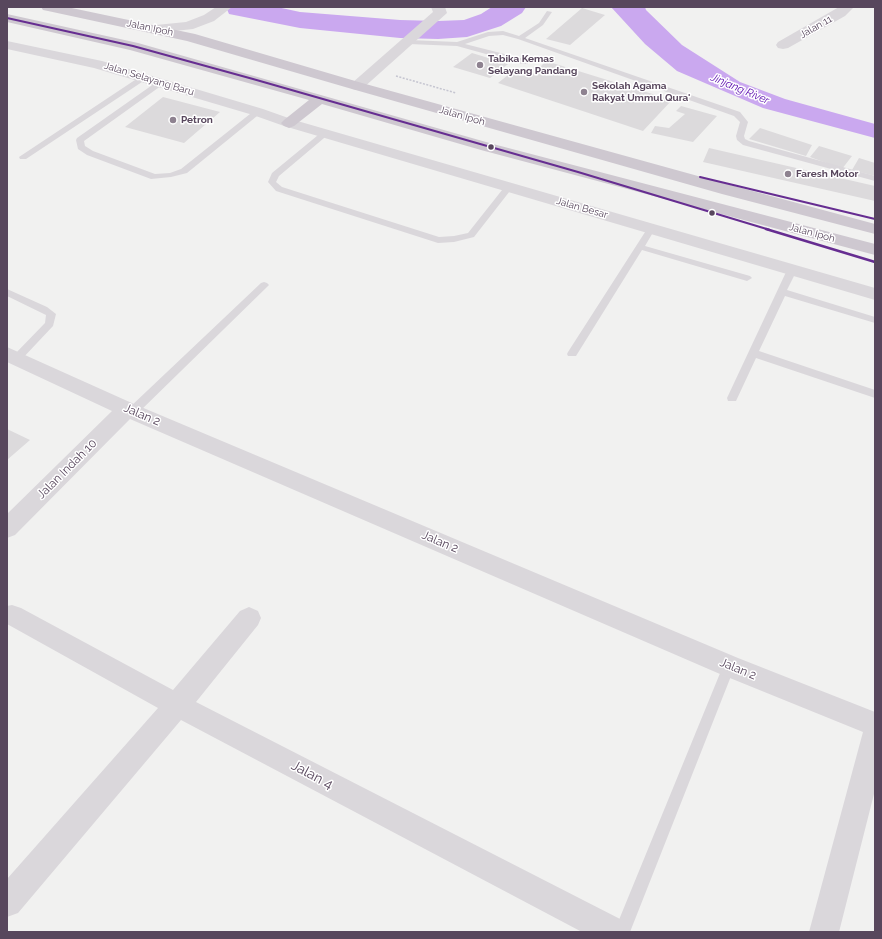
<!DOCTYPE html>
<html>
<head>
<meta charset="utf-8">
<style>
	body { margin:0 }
	#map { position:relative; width:882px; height:939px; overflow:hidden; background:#f1f1f0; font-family:Raleway,sans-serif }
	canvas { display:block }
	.frame { position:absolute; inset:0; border:8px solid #58475d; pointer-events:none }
</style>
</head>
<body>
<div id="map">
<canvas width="882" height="939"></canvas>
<div class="frame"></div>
</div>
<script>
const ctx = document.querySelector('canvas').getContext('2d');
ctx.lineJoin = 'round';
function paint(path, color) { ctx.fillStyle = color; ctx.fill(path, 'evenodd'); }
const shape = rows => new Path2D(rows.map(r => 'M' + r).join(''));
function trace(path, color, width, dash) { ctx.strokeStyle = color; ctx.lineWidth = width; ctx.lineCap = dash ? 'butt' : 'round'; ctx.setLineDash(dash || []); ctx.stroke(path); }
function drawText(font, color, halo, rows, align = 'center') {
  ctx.font = font + ' Raleway,sans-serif'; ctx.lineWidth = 3; ctx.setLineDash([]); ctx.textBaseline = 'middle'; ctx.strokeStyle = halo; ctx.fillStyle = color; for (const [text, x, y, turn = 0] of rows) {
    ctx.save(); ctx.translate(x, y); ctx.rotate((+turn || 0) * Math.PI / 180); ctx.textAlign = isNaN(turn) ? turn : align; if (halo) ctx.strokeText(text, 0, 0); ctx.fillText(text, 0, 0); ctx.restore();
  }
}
const water = shape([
	[611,7,645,7,646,10,682,45,740,82,785,99,875,124,875,138,763,108,677,71,645,44]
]);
const river = shape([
	[226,7,277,7,300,12,400,20,438,21,464,20,481,14,492,7,526,7,522,13,501,26,467,37,438,39,400,38,300,28,229,14,226,7]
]);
const building = shape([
	[582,8,605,15,570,45,546,39],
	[472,53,508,64,490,78,453,67],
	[546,61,672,100,643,131,498,83,513,71,531,76],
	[163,97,220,112,184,143,125,127],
	[681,106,717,116,693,142,651,133,655,126,669,128,685,114,676,111],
	[760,128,812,145,806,156,749,139],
	[819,146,852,156,842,169,810,157],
	[709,148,875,186,875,201,703,162],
	[859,158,875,163,875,176,852,170],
	[7,429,30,440,7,460]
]);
const path = shape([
	[396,76,456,93]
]);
const service = shape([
	[547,11,552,12,543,25,525,38,740,112,748,122,744,136,745,139,749,141,875,176,875,181,743,145,737,140,736,136,740,122,734,116,518,39,503,35,489,36,465,44,528,60,528,64,522,64,457,46,409,44,406,42,409,40,457,42,488,32,503,31,519,36,539,23,547,11],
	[141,76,147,76,148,78,26,159,20,159,19,157,141,76],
	[158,81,161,81,165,83,84,141,85,146,93,151,155,174,170,173,181,169,255,110,258,110,262,112,187,173,171,177,151,179,87,155,78,149,76,140,77,138,158,81],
	[323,131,329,131,330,133,279,176,276,182,282,187,439,237,454,236,468,233,506,185,512,185,513,187,474,237,454,242,438,243,276,191,268,182,272,173,323,131],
	[651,226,655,229,645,246,750,276,752,278,747,281,642,250,576,356,568,356,567,354,568,352,647,229,651,226],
	[792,267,797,270,787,290,875,317,875,323,785,296,759,351,875,390,875,398,756,358,736,401,728,401,727,398,787,270,792,267],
	[264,282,267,283,269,285,267,287,137,414,129,414,128,411,129,408,261,283,264,282],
	[7,289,47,307,56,314,53,326,21,360,17,361,12,358,13,356,45,323,46,315,7,296,7,289],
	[729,660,734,662,735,666,630,932,614,932,723,666,724,662,729,660]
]);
const minor = shape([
	[431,7,445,7,447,13,362,89,357,90,352,89,350,86,352,83,433,12,431,7],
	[839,7,854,7,845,16,788,48,783,49,778,48,776,45,778,42,839,7],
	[7,347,134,404,738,658,875,712,875,790,839,932,809,932,863,732,720,674,130,419,15,535,7,538,7,514,112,411,7,362,7,347],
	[12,605,21,608,173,690,240,611,249,607,258,611,261,618,258,625,196,702,624,921,628,932,582,932,181,720,18,913,7,917,7,879,158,708,7,624,7,606,12,605]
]);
const tertiary = shape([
	[216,7,232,7,214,21,193,29,156,33,151,32,149,29,151,26,156,25,186,22,204,15,216,7],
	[7,41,102,61,263,109,294,120,875,288,875,300,284,126,253,115,94,68,7,49,7,41]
]);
const trunk = shape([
	[41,7,67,7,195,34,362,83,734,186,875,224,875,234,722,194,352,89,187,41,48,11,43,10,41,7],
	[7,14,138,43,493,144,875,244,875,255,481,150,322,104,294,126,289,128,284,126,281,123,284,120,309,100,130,50,7,22,7,14]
]);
const bus1Far1 = shape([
	[7,18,133,46,253,79,578,172,770,230],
	[700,177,875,219]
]);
const bus1 = shape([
	[766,229,875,262]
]);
const markers = [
	[480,65,4,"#8e8290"],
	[584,92,4,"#8e8290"],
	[173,120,4,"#8e8290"],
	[491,147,3.5,"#58475d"],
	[788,174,4,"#8e8290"],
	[712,213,3.5,"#58475d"]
];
const farStreetnames = [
	["Jalan 11",816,27,-30],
	["Jalan Ipoh",150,28,12],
	["Jalan Selayang Baru",149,79,17],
	["Jalan Ipoh",462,116,16],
	["Jalan Besar",582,208,16],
	["Jalan Ipoh",812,233,15]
];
const farPoinames = [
	["Tabika Kemas",488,59],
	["Selayang Pandang",488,71],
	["Sekolah Agama",592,86],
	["Rakyat Ummul Qura'",592,98],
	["Petron",181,120],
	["Faresh Motor",796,174]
];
const farWaternames = [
	["Jinjang River",740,89,23]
];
const streetNames = [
	["Jalan 2",142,415,23],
	["Jalan Indah 10",67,469,-45],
	["Jalan 2",440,542,23],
	["Jalan 2",738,669,22]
];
const nearStreetnames = [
	["Jalan 4",312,775,28]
];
paint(water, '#caa8ef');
paint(river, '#caa8ef');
paint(building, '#dcdadc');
trace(path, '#c5c5d0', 1.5, [2, 1.5]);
paint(service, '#dad7db');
paint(minor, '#dad7db');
paint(tertiary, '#dad7db');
paint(trunk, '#cec8d0');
trace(bus1Far1, '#662d91', 2);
trace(bus1, '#662d91', 2.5);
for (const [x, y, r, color] of markers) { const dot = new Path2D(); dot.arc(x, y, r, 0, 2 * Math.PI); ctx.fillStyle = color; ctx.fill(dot); trace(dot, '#fff', 1.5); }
drawText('10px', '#58475d', '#fff', farStreetnames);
drawText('bold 10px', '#58475d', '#fff', farPoinames, 'left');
drawText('italic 11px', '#5909ae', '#fff', farWaternames);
drawText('12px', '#58475d', '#fff', streetNames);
drawText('14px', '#58475d', '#fff', nearStreetnames);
</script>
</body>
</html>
